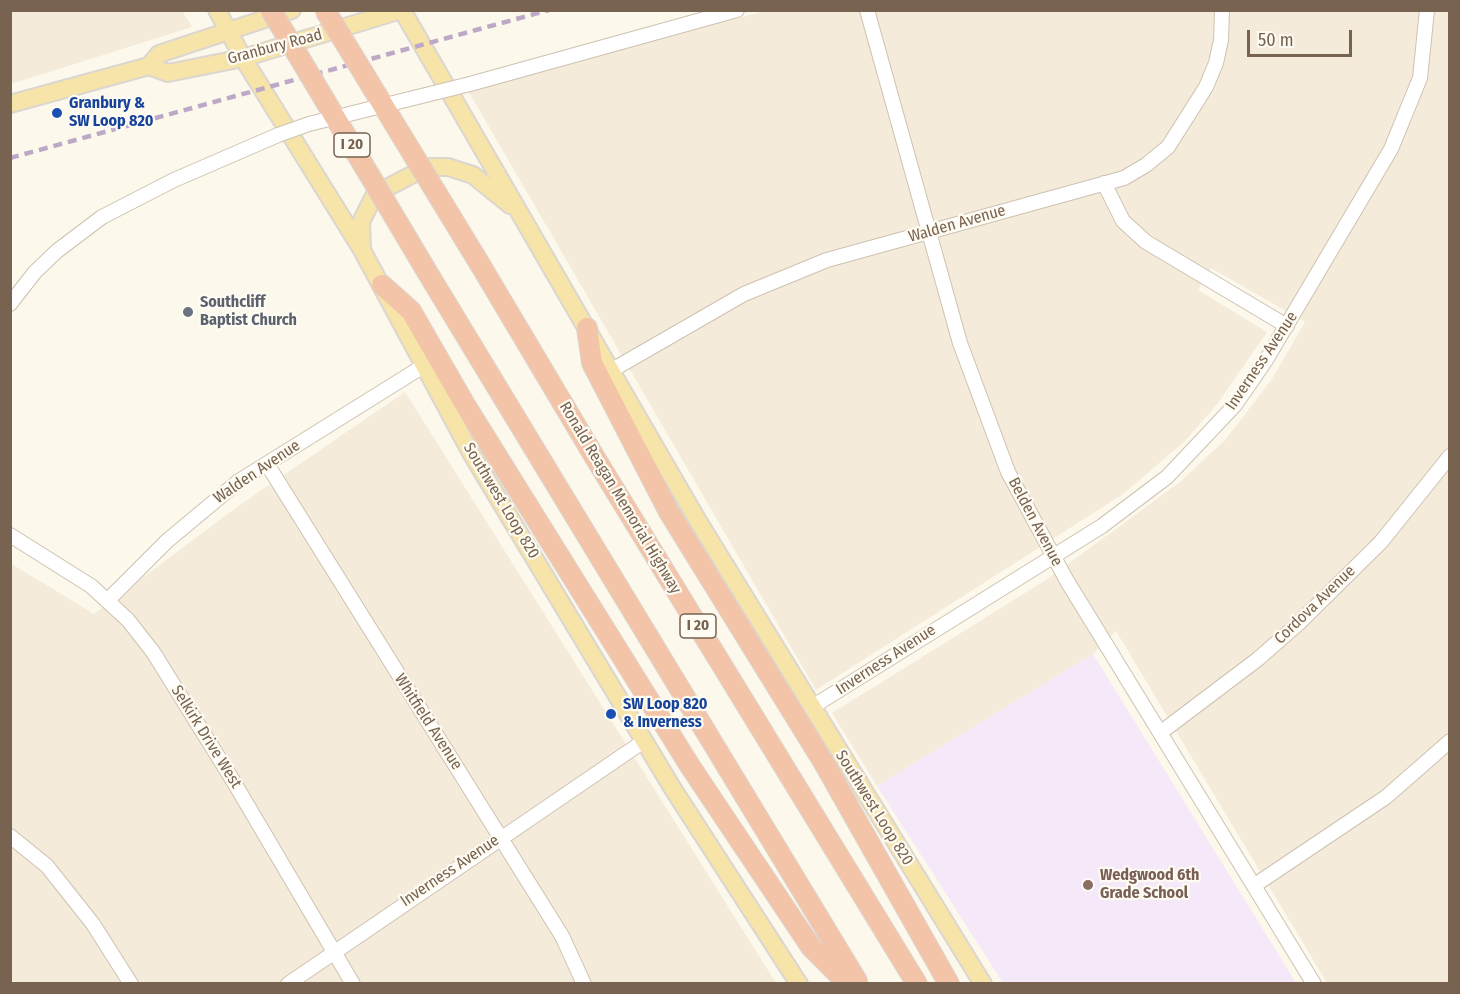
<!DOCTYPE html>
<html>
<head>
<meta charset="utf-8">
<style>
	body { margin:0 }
	#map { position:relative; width:1460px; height:994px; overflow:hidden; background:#fcf8ec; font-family:"Fira Sans Condensed",sans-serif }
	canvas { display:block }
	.frame { position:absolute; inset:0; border:12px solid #77634f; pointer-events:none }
	.scale { position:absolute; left:1247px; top:30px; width:105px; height:27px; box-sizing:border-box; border:3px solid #77634f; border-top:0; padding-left:8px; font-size:18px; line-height:21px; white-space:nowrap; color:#77634f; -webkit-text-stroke:4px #fefbf3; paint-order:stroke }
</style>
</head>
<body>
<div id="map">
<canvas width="1460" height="994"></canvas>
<div class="frame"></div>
<div class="scale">50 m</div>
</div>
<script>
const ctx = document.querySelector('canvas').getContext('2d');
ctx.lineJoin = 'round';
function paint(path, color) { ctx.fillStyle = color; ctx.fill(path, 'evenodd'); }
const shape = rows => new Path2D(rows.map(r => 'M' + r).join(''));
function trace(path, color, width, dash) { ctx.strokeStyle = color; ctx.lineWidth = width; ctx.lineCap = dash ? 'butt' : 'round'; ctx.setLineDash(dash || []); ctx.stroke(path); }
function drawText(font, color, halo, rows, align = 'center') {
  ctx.font = font + ' "Fira Sans Condensed",sans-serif'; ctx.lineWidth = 4.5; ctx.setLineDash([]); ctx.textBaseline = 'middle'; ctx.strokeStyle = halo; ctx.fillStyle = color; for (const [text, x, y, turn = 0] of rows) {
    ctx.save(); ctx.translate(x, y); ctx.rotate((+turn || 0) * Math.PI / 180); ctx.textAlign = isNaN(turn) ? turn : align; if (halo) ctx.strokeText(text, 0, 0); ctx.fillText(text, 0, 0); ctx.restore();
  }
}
const residential = shape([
	[11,10,182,11,192,27,11,84],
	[765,11,1449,11,1449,983,1327,983,1116,631,1093,654,877,786,832,713,1046,580,1180,482,1226,439,1272,379,1305,322,1211,268,1198,290,1267,332,1218,403,1185,441,1123,494,816,690,467,89],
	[405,392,776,983,11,983,10,563,94,614,237,507]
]);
const education = shape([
	[1093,654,1296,983,1003,983,877,786]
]);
const minor = shape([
	[867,10,960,343,1008,472,1067,581,1314,984],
	[470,84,737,10],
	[1104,183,1123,221,1146,242,1287,326],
	[10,304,35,272,57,251,102,217,174,180,278,135],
	[612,370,744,294,827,260,1124,178,1146,165,1168,147,1206,87,1216,63,1221,40,1222,10],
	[267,464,562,936,584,984],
	[10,535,91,586,128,620,153,652,232,779,353,984],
	[108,600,167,541,239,481,425,365],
	[812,707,1102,526,1167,477,1235,405,1266,360,1391,149,1420,78,1427,10],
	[1160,733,1258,659,1299,623,1381,542,1450,456],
	[10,836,47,866,93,924,131,984],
	[1255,885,1386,797,1450,741],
	[288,984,644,741]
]);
const major = shape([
	[217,10,243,58,362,250,471,453,673,789,799,984],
	[402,10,698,521,983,984],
	[149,66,168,73,243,58,401,10],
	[10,104,149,66,159,54,292,10],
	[362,248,361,222,375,194,427,167,448,167,473,175,510,205]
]);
const highway = shape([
	[481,266,594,456,917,984],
	[432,280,857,981],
	[382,285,411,311,464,403,690,766,811,947,848,984],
	[587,328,592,363,669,512,824,763,949,984]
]);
const rail = shape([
	[10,158,549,10]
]);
const minorBridge = shape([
	[278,135,309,124,470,84]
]);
const highwayBridge = shape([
	[271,10,432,280],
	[325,10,481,266]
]);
const markers = [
	[57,113,6,"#1a4fb4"],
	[188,312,6,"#6b7280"],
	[611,714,6,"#1a4fb4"],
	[1088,885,6,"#8d6e63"]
];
const shields = [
	[352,145,36],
	[698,626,36]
];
const shieldNames = [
	["I 20",352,145],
	["I 20",698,626]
];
const streetNames = [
	["Granbury Road",275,47,-15],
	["Walden Avenue",957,224,-16],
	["Inverness Avenue",1262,361,-56],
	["Walden Avenue",257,472,-34],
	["Ronald Reagan Memorial Highway",620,498,59],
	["Southwest Loop 820",501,501,59],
	["Belden Avenue",1035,522,62],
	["Cordova Avenue",1315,605,-44],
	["Inverness Avenue",886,660,-33],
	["Whitfield Avenue",428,722,57],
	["Selkirk Drive West",206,737,58],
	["Southwest Loop 820",874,808,58],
	["Inverness Avenue",450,871,-34]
];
const transitNames = [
	["Granbury &",69,104],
	["SW Loop 820",69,122],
	["SW Loop 820",623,705],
	["& Inverness",623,723]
];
const worshipNames = [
	["Southcliff",200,303],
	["Baptist Church",200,321]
];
const educationNames = [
	["Wedgwood 6th",1100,876],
	["Grade School",1100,894]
];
paint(residential, '#f4ebdb');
paint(education, '#f5e8f9');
trace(minor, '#cec2b1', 16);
trace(major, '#dcd6d1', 20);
trace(highway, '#dcd6d1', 22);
trace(minor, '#fff', 14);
trace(major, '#f7e4a9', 16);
trace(highway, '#f3c4a7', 20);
trace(rail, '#bda9c7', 4.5, [9, 6]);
trace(minorBridge, '#cec2b1', 16, []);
trace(highwayBridge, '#dcd6d1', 22, []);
trace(minorBridge, '#fff', 14);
trace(highwayBridge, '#f3c4a7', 20);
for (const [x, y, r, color] of markers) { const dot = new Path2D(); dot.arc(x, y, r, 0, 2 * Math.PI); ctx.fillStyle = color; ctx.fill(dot); trace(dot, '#fefbf3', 2); }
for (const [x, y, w] of shields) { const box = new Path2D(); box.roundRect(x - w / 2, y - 12, w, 24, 4.5); ctx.fillStyle = '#fefbf3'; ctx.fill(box); trace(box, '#77634f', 1.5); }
drawText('bold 15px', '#77634f', null, shieldNames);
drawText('16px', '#77634f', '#fefbf3', streetNames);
drawText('bold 16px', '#164399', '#fefbf3', transitNames, 'left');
drawText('bold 16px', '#5b616d', '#fefbf3', worshipNames, 'left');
drawText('bold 16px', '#785e54', '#fefbf3', educationNames, 'left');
</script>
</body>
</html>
